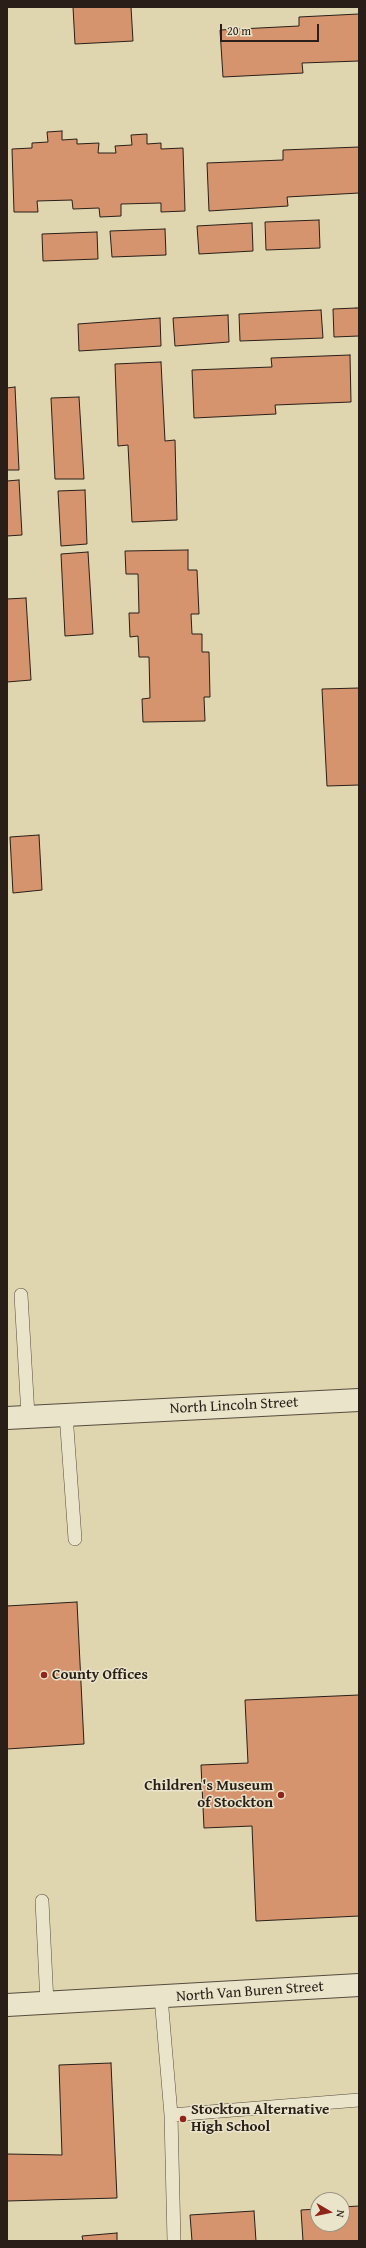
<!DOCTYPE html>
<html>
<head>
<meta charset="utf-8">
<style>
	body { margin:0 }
	#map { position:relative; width:366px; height:2248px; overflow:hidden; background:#dfd5af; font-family:"Gentium Book Plus",serif }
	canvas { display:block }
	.frame { position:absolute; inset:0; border:8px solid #291f18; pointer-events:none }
	.north { position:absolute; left:310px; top:2192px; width:40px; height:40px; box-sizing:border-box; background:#eae4cb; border:1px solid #9d9583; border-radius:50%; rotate:99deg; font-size:11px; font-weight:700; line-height:16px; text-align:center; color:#291f18 }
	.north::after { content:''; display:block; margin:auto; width:14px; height:18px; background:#8f2418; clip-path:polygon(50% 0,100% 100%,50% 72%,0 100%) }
	.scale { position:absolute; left:220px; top:24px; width:99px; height:18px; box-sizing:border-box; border:2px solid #291f18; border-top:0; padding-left:5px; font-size:12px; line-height:14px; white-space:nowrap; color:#291f18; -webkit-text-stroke:3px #eae4cb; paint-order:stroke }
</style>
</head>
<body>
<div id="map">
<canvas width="366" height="2248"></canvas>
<div class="frame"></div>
<div class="north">N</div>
<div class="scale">20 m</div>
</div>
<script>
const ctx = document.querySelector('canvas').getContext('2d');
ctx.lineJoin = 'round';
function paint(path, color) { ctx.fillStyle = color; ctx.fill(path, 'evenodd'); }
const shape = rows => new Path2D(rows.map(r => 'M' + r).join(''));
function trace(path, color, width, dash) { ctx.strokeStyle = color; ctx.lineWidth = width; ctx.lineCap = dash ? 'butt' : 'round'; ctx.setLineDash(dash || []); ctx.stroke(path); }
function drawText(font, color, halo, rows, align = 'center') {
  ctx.font = font + ' "Gentium Book Plus",serif'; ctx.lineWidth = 3; ctx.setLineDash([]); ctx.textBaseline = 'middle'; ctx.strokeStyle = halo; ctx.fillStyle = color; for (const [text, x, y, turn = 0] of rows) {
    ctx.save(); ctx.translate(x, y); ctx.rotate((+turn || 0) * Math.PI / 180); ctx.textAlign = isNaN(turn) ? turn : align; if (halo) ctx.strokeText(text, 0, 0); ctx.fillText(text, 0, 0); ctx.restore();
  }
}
const building = shape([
	[73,7,131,7,133,41,75,44,73,7],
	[359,14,359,61,302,63,303,73,223,77,220,30,299,26,299,17,359,14],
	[62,131,62,140,77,139,77,144,99,143,98,153,116,153,115,146,132,145,131,135,147,134,147,144,161,143,161,149,183,148,185,211,161,212,161,203,121,204,121,216,100,217,99,208,73,209,72,200,37,201,38,212,14,212,12,149,32,148,32,143,48,142,47,132,62,131],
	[359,147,359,193,287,197,288,206,209,211,207,163,283,160,283,150,359,147],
	[319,220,320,248,266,250,265,222,319,220],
	[252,223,253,251,199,254,197,226,252,223],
	[165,229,166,255,112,257,110,231,165,229],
	[97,232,98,259,43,261,42,234,97,232],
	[356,308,359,308,359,336,334,337,333,309,356,308],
	[321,310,323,338,240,341,239,314,321,310],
	[228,315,229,342,175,346,173,318,228,315],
	[160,318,161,346,79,351,78,324,160,318],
	[350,355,351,402,275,405,276,414,194,418,192,370,272,367,271,358,350,355],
	[161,362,165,441,175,440,177,520,132,522,128,445,118,446,115,364,161,362],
	[15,387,19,470,7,470,7,388,15,387],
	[79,397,84,479,55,479,51,398,79,397],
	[19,480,22,535,7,536,7,481,19,480],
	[85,490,87,544,61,546,58,491,85,490],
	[188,550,188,570,197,570,199,614,191,614,192,634,202,634,202,652,209,652,210,697,204,697,205,721,143,722,142,699,150,698,149,657,139,657,138,636,130,637,129,613,139,613,138,574,126,574,125,551,188,550],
	[88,552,93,634,65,636,61,554,88,552],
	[26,598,31,680,7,682,7,599,26,598],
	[359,688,359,785,327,786,322,689,359,688],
	[39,835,42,890,13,893,10,837,39,835],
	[77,1602,84,1744,7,1749,7,1606,77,1602],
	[359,1695,359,1916,256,1921,252,1826,204,1828,201,1765,248,1763,245,1700,359,1695],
	[111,2063,117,2198,7,2201,7,2154,62,2155,59,2065,111,2063],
	[359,2206,359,2241,303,2241,301,2210,318,2209,318,2224,342,2224,342,2207,359,2206],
	[254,2211,256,2241,192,2241,190,2215,254,2211],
	[117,2233,117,2241,83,2241,82,2236,117,2233]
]);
const service = shape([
	[21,1295,28,1416],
	[66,1414,75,1539],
	[42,1901,47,2003],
	[161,1997,171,2115,359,2100],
	[171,2115,174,2241]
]);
const minor = shape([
	[7,2005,359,1985]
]);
const tertiary = shape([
	[7,1418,359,1400]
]);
const markers = [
	[44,1675,4,"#8f2418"],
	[281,1795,4,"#8f2418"],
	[183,2119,4,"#8f2418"]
];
const streetNames = [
	["North Lincoln Street",234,1406,-3],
	["North Van Buren Street",250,1992,-4]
];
const poiNames = [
	["County Offices",52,1675],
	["Children's Museum",273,1786,"right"],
	["of Stockton",273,1803,"right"],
	["Stockton Alternative",191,2110],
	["High School",191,2127]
];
paint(building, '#d5946e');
trace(building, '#291f18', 1);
trace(service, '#564c3e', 14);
trace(minor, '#564c3e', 24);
trace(tertiary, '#564c3e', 24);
trace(service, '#eae4cb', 13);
trace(minor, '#eae4cb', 22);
trace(tertiary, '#eae4cb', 22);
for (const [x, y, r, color] of markers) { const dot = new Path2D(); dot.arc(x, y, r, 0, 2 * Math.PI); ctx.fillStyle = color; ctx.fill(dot); trace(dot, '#eae4cb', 1.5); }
drawText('15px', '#291f18', '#eae4cb', streetNames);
drawText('bold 15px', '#291f18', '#eae4cb', poiNames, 'left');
</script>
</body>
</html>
